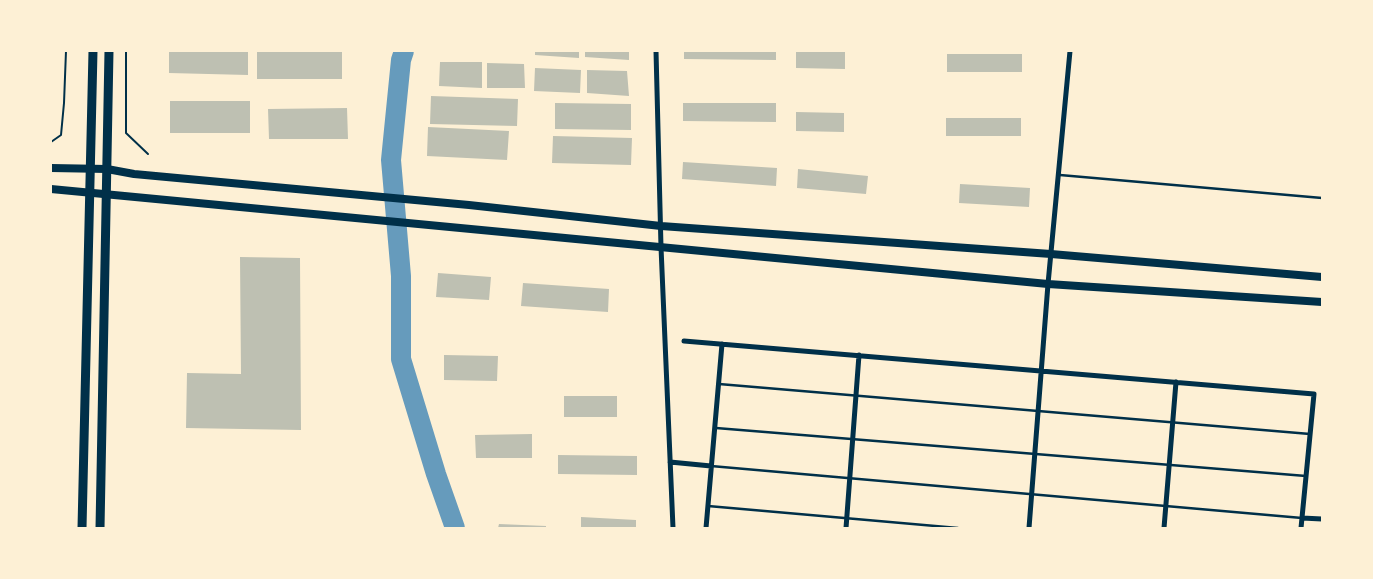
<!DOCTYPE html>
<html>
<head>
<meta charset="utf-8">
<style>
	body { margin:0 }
	#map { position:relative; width:1373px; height:579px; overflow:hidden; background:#fdf0d5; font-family:"DM Sans",sans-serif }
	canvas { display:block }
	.frame { position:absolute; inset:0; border:52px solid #fdf0d5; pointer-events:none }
</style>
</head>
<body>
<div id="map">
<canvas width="1373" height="579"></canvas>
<div class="frame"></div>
</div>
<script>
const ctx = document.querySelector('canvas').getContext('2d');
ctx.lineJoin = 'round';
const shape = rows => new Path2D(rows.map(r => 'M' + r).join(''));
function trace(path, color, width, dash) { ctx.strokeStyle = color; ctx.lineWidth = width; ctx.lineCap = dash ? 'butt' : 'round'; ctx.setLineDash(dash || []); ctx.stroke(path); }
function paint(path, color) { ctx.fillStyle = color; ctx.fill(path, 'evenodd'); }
const river = shape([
	[404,51,401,60,391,160,401,276,401,359,436,474,455,528]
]);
const building = shape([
	[169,51,248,51,248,75,169,73],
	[257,51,342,51,342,79,257,79],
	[535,51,579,51,579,58,535,55],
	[585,51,629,51,629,60,585,57],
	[684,51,776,51,776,60,684,59],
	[796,51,845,51,845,69,796,68],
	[947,54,1022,54,1022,72,947,72],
	[440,62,482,62,482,88,439,86],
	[487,63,524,64,525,88,487,88],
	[535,68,581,70,580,93,534,91],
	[587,70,627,71,629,96,587,93],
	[431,96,518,99,517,126,430,124],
	[170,101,250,101,250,133,170,133],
	[555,103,631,104,631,130,555,129],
	[683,103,776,103,776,122,683,121],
	[347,108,348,139,269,139,268,109],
	[796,112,844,113,844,132,796,131],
	[946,118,1021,118,1021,136,946,136],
	[428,127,509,131,507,160,427,156],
	[553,136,632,138,631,165,552,163],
	[683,162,777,168,776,186,682,179],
	[798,169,868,176,866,194,797,188],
	[960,184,1030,188,1029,207,959,203],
	[240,257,300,258,301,430,186,428,187,373,241,374],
	[438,273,491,277,489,300,436,297],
	[523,283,609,289,608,312,521,306],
	[444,355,498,356,497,381,444,380],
	[564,396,617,396,617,417,564,417],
	[532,434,532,458,476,458,475,435],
	[558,455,637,456,637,475,558,474],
	[581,517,636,520,636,528,581,528],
	[499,524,546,526,546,528,498,528]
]);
const path = shape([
	[126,51,126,133,148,154],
	[51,142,61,135,64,103,66,51]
]);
const service = shape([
	[1060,175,1322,198],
	[719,384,1310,434],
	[716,428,1306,476],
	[711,466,1302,518],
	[708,506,958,528]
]);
const minor = shape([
	[656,51,661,247,673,528],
	[684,341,1314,394,1301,528],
	[670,462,711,466],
	[1302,518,1322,519],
	[706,528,722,344],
	[846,528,859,355],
	[1029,528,1048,284,1070,51],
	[1164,528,1176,382]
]);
const secondary = shape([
	[51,168,107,169,134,174,469,205,661,226,1051,254,1322,277],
	[51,189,1048,284,1322,302]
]);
const primary = shape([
	[82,528,93,51],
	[100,528,109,51]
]);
trace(river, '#669bbc', 20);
paint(building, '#bec0b2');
trace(path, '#003049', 2);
trace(service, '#003049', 2.5);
trace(minor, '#003049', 5);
trace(secondary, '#003049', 8);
trace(primary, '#003049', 9);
</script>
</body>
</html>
